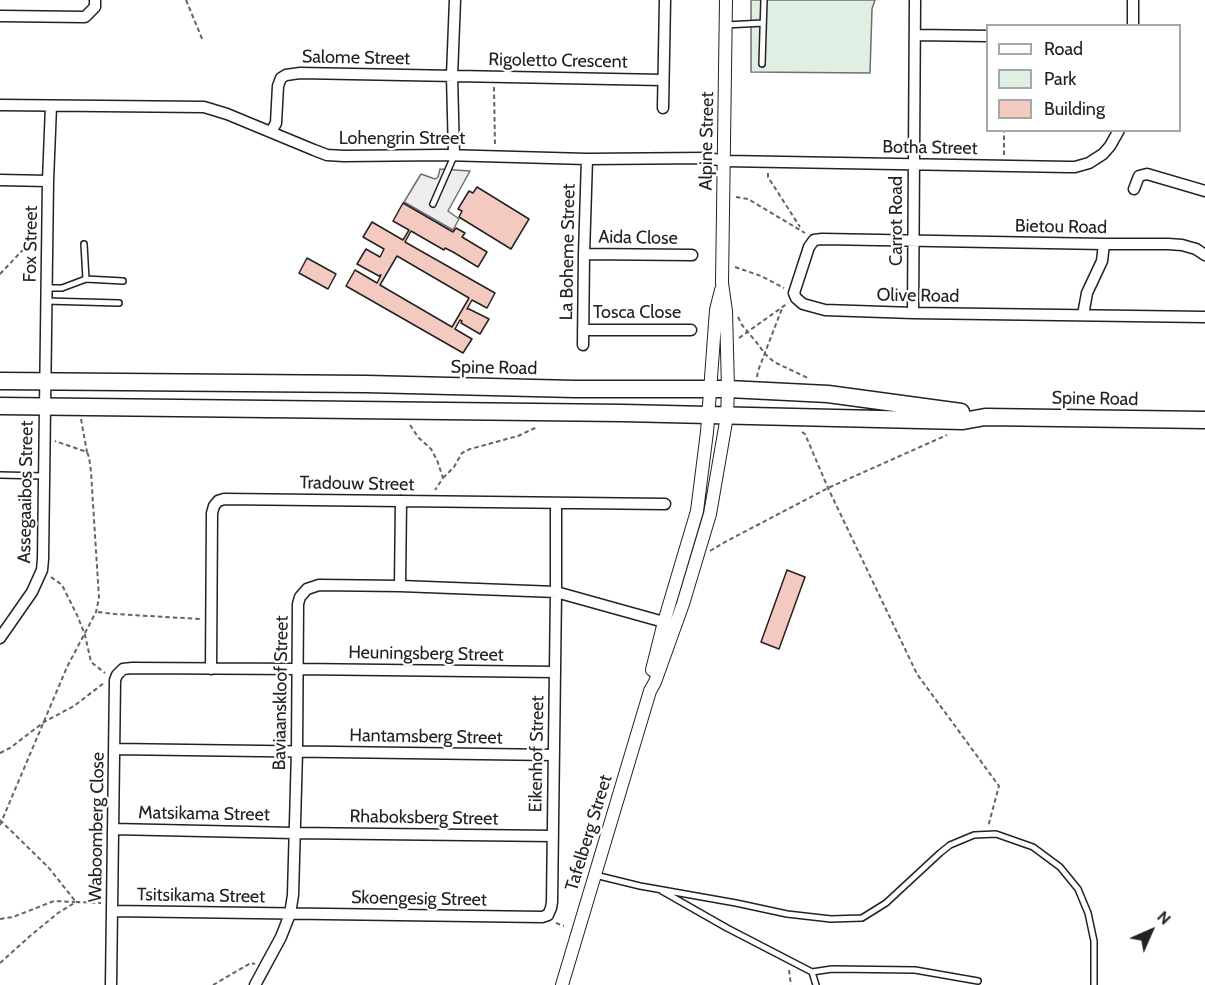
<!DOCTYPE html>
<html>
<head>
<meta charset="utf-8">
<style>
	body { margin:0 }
	#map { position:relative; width:1205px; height:985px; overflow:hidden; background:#fff; font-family:Cabin,sans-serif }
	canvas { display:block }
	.legend { position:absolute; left:986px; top:24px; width:195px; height:108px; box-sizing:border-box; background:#fff; border:2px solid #a7a7a7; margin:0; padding:8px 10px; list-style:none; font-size:18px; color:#222 }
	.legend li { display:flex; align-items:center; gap:12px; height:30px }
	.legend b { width:30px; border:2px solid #a7a7a7 }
	.north { position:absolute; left:1121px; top:901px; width:60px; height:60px; -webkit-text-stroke:4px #fff; paint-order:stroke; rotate:45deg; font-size:16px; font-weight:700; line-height:24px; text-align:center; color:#222 }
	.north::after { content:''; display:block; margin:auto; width:21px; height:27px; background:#222; clip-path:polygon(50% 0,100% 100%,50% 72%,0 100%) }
</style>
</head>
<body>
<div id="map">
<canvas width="1205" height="985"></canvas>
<ul class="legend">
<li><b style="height:8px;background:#fff"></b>Road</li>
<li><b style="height:16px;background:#e0efe3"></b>Park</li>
<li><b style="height:16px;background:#f3c9c0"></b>Building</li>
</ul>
<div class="north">N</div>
</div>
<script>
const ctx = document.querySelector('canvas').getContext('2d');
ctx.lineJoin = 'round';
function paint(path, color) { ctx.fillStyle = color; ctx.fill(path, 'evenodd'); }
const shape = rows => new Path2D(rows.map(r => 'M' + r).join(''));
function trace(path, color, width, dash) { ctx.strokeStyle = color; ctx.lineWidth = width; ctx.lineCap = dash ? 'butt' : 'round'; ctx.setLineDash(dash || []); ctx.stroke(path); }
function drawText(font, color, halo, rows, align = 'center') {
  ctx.font = font + ' Cabin,sans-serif'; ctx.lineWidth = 4.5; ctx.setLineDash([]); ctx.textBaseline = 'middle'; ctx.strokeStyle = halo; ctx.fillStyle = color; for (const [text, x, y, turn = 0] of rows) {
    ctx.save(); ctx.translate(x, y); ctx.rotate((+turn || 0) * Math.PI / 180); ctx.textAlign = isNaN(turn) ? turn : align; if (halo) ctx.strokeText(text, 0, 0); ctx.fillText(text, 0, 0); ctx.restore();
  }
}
const green = shape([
	[751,0,875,0,872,9,870,73,751,72,751,0]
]);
const parking = shape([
	[440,169,470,171,448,211,459,219,453,230,404,202,421,174,435,179,438,177,440,169]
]);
const building = shape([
	[477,187,529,219,511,249,459,217,462,211,458,209,469,191,473,193,477,187],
	[403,203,453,232,456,228,465,233,462,237,487,252,478,267,453,252,445,248,444,250,411,231,405,242,495,293,487,308,472,300,467,309,469,309,489,319,480,334,461,323,462,321,460,320,455,329,472,339,463,353,346,286,355,270,377,283,381,275,380,275,379,276,357,264,366,249,380,257,384,249,363,237,372,222,403,240,409,230,393,221,403,203],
	[397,256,469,298,452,327,380,285,397,256],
	[307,258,336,274,328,289,299,273,307,258],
	[787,570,805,577,779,649,761,642,787,570]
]);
const path = shape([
	[186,0,203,41],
	[494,87,495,147],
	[1004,155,1004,130],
	[768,173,768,177,800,227],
	[736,197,748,199,805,233],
	[735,267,761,276,784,288],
	[0,274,36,236],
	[738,317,742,325,757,343,765,354,774,362,808,378],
	[739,338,788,303],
	[757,377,758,371,783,306],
	[81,419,87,452],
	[410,425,418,437,431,449,437,460,443,478,435,490],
	[802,432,805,434,828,488,917,674,999,786,988,827],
	[443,478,454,467,462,453,470,449,518,436,537,427],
	[710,551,725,542,828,488,947,435],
	[51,577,62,585,77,615,85,635,91,662,105,673],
	[98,612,115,614,200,619],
	[0,753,10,748,44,722,74,706,104,683],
	[0,820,49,868,76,902],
	[0,825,67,667,96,612,99,598,91,472,89,457,87,452,55,441],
	[0,919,13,917,54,901,75,902],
	[556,923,564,926],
	[0,963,30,936,58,913,76,902,101,903],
	[789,970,791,985],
	[213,985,251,963,255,964]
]);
const service = shape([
	[726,25,763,23],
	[762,64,764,0],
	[433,204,454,156],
	[84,244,86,279],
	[47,288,62,288,86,279,123,281],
	[46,301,119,303],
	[0,475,44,476],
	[595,875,640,886,736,903,787,914,831,919,862,918,886,903,940,853,950,845,974,835,996,834,1033,847,1060,867,1078,889,1088,913,1094,941,1094,985],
	[662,891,727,928,812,972,816,985],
	[812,972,832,969,915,970,978,981]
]);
const minor = shape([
	[0,16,85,17,95,7,95,0],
	[1133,26,1133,0],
	[915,35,988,36],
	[0,105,204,107,227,114,314,150,327,155,344,156,444,155,587,159,707,158,725,161,1069,167,1075,167,1089,163,1103,154,1110,146,1119,130],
	[663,108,665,0],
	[271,132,276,123,278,86,281,78,286,75,300,73,663,80],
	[454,155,452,76,455,0],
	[0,180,48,181],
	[1134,189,1139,176,1147,174,1205,191],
	[584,254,692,255],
	[1205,255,1196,249,1182,245,1168,244,1104,244,822,239,814,240,809,247,794,293,796,298,803,304,825,310,913,313,1205,317],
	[913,313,915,0],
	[1083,315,1087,293,1102,261,1104,244],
	[583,330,691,330],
	[583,345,584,254,587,159],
	[400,586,401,501],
	[0,638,32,592,42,570,43,559,48,181,51,106],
	[211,669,212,513,214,506,218,501,224,499,665,504],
	[114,749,554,755],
	[113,829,294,833,553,836],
	[112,911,542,917,548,915,551,908,552,902,556,592,556,503],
	[111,985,115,680,117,675,123,669,132,668,298,669,555,672],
	[255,985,281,937,290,914,293,895,297,751,298,604,300,597,307,589,319,585,400,586,556,592,671,624]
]);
const tertiary = shape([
	[652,670,664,622,697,511,707,432,716,310,721,290],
	[562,985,650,691,655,682,683,604,710,514,727,416,728,389,726,311,722,283,726,0]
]);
const primary = shape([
	[0,381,366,384,575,389,728,389,828,394,961,412],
	[0,406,623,413,963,421,985,417,1205,420]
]);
const streetNames = [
	["Salome Street",356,58,1],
	["Rigoletto Crescent",558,61,1],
	["Lohengrin Street",402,139],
	["Alpine Street",707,141,-89],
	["Botha Street",930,148,1],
	["Carrot Road",897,221,-90],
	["Bietou Road",1061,227,1],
	["Aida Close",638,238,1],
	["Fox Street",31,244,-89],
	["La Boheme Street",568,252,-89],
	["Olive Road",918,296,1],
	["Tosca Close",637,313],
	["Spine Road",494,368,1],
	["Spine Road",1095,399,1],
	["Tradouw Street",357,484,1],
	["Assegaaibos Street",26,492,-89],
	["Heuningsberg Street",426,654,1],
	["Baviaanskloof Street",281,693,-89],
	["Hantamsberg Street",426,737,1],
	["Eikenhof Street",537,754,-89],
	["Matsikama Street",204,814,1],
	["Rhaboksberg Street",424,818,1],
	["Waboomberg Close",97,827,-89],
	["Tafelberg Street",589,833,-73],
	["Tsitsikama Street",201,896,1],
	["Skoengesig Street",419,899,1]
];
paint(green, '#e0efe3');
trace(green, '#6f6f6f', 1.5);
paint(parking, '#ededed');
trace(parking, '#6f6f6f', 1.5);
paint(building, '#f3c9c0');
trace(building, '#222', 1.5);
trace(service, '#222', 8);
trace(minor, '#222', 13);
trace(tertiary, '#222', 14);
trace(primary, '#222', 19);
trace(path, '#646464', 2, [4.5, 3]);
trace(service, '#fff', 5);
trace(minor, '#fff', 10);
trace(tertiary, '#fff', 12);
trace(primary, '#fff', 16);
drawText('18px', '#222', '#fff', streetNames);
</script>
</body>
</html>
